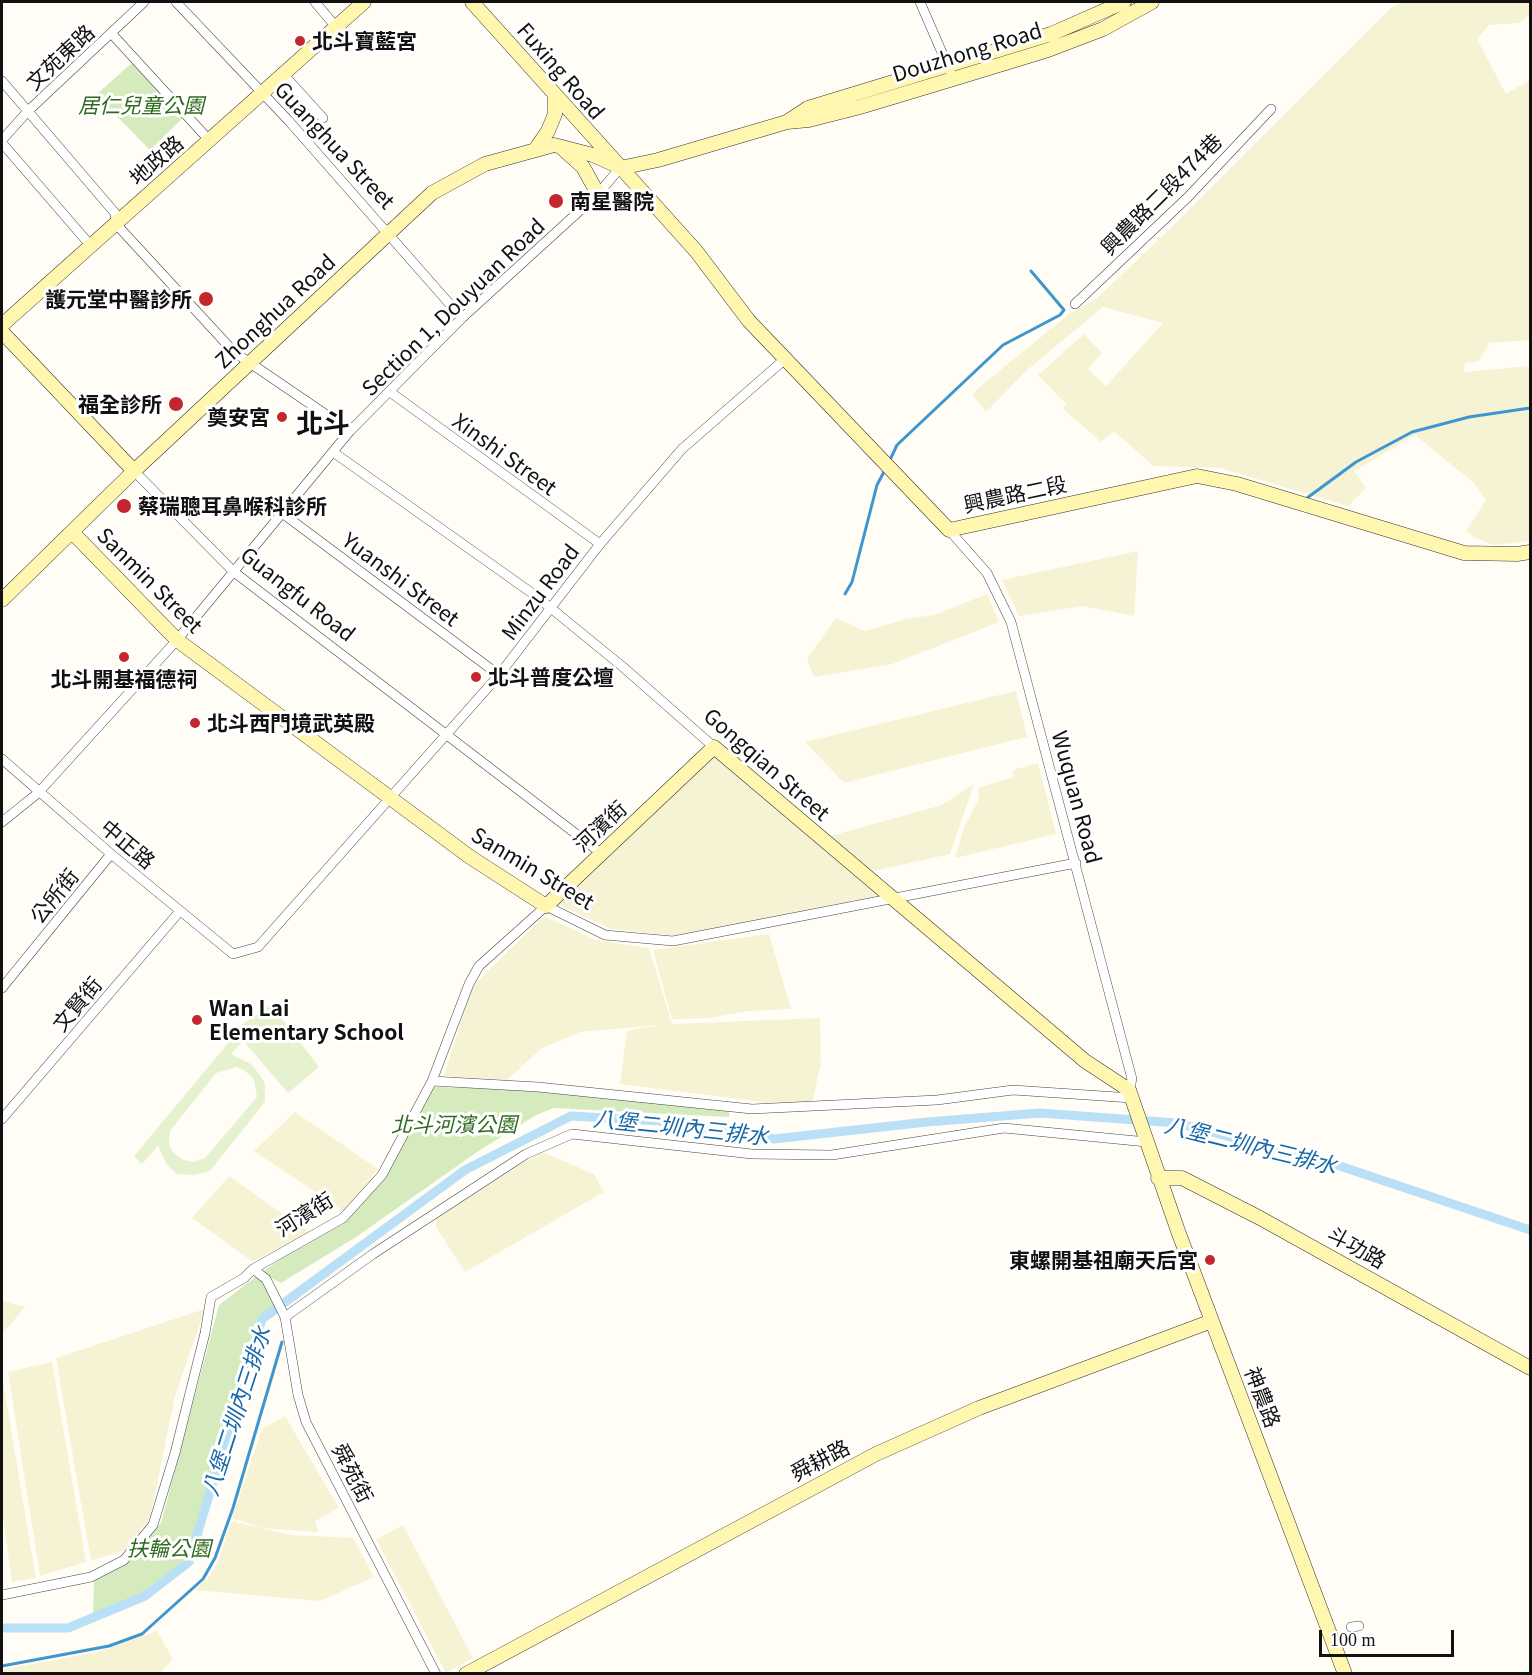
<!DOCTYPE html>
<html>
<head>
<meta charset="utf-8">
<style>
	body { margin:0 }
	#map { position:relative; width:1532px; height:1675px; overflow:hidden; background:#fffdf5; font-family:Georgia,serif }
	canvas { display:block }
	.frame { position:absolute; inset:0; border:3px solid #111; pointer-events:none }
	.scale { position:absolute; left:1319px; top:1630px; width:135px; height:27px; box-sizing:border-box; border:3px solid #111; border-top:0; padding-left:8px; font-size:18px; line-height:21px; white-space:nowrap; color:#111; -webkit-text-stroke:4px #fff; paint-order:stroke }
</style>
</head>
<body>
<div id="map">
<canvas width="1532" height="1675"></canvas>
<div class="frame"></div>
<div class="scale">100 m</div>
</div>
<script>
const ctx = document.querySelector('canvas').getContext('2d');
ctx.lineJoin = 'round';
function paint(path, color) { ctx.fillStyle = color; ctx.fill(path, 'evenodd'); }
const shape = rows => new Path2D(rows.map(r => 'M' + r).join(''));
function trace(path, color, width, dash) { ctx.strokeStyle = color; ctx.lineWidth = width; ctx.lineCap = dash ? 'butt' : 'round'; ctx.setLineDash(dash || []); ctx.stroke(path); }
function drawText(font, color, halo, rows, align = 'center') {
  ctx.font = font + ' Georgia,"Noto Sans TC",serif'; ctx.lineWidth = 6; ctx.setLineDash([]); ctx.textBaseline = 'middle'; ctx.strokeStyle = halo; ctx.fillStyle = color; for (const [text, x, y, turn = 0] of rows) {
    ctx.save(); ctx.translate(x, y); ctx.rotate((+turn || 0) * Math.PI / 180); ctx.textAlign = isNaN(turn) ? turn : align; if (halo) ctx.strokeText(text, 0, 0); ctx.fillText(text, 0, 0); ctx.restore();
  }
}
const farmland = shape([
	[1401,2,1530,2,1530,15,1519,23,1489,25,1477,39,1506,94,1530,80,1530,340,1489,343,1479,361,1465,363,1464,372,1530,366,1530,541,1494,545,1475,538,1466,531,1486,500,1473,482,1415,435,1354,471,1366,488,1348,506,1220,468,1153,466,1114,431,1101,442,1063,409,1066,404,1038,375,1084,334,1102,353,1088,369,1106,386,1163,323,1103,307,1027,370,986,412,973,395,976,390,1068,315,1096,299,1174,225,1392,7],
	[1138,551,1134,616,1083,606,1019,616,1002,580],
	[987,594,999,622,892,664,814,677,807,659,836,618,865,631,906,619,934,615],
	[1016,691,1027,737,844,783,805,742],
	[713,756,878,896,677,936,612,929,557,904],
	[1038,763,1056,834,955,858,965,825,979,799,978,788,1013,777,1013,770],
	[974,784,950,854,870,872,827,837,942,805],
	[544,916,596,940,649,948,672,1024,820,1018,821,1062,812,1104,770,1103,620,1084,627,1031,659,1025,580,1032,541,1049,507,1080,444,1076,472,987],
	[769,934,791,1009,749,1011,709,1018,672,1019,653,950],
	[295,1112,378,1169,344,1211,254,1151],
	[542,1152,594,1174,604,1192,465,1272,436,1227,436,1219,486,1184],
	[229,1176,310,1233,252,1261,192,1218],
	[2,1301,25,1307,2,1334],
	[205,1309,175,1396,150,1518,125,1550,91,1561,56,1358],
	[52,1362,86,1562,40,1576,8,1372],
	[2,1375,36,1578,12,1582,2,1509],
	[285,1416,339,1508,315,1521,318,1532,262,1528,232,1518,262,1429],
	[231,1521,291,1535,353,1538,374,1577,320,1601,195,1590,209,1577,219,1560],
	[403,1525,473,1658,446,1673,376,1539],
	[157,1631,173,1659,160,1673,4,1673,4,1669,98,1652]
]);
const green = shape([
	[133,62,185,116,150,150,96,95],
	[433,1087,576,1091,729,1110,729,1117,554,1108,536,1115,477,1152,356,1237,281,1283,261,1273,282,1258,343,1224,385,1176],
	[258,1275,280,1306,262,1319,252,1346,189,1562,145,1596,93,1616,94,1580,126,1562,161,1523,219,1305]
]);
const pitch = shape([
	[271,1005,319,1067,288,1093,234,1030],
	[234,1036,242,1042,231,1054,251,1064,260,1075,265,1084,265,1102,210,1171,193,1175,177,1174,167,1165,158,1146,142,1164,134,1156],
	[237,1067,244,1070,254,1079,257,1097,205,1158,194,1162,183,1160,172,1151,169,1143,170,1131,216,1073]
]);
const stream = shape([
	[889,462,897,445,1003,345,1060,315,1064,310,1031,271],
	[1307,498,1356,462,1412,432,1469,417,1530,408],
	[845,594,852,582,877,485,886,468],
	[2,1666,109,1646,142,1634,203,1579,215,1558,233,1508,282,1342]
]);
const canal = shape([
	[2,1628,68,1628,145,1596,189,1562,262,1319,465,1170,571,1116,660,1121,774,1139,927,1122,1040,1113,1177,1123,1337,1165,1530,1230]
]);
const street = shape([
	[176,2,288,120,462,318],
	[315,2,336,27],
	[920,2,950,71],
	[111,33,210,141],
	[283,74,323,118],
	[2,81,115,213,116,224,234,352,350,431],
	[2,140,28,111,144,2],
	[2,143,91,246],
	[1075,304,1188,197,1271,109],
	[390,392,600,544],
	[333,452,536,596,623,667,714,747],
	[134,471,234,572,601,853],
	[282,513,499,675],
	[949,530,987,573,1011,622,1132,1079,1129,1090],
	[2,759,111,854,233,954,258,947,499,675,600,544,682,449,785,359],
	[2,822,38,793,177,640,350,431,462,318,598,194,620,168],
	[2,988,111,854],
	[432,1081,538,1087,752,1109,937,1100,1013,1090,1132,1098],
	[2,1119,180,911],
	[253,1269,266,1279,285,1317,298,1395,306,1422,436,1674],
	[285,1317,373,1254,526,1154,572,1134,752,1154,832,1155,1004,1128,1147,1142],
	[2,1595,91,1577,124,1560,153,1525,175,1453,205,1333,211,1297,244,1278,253,1269,343,1218,382,1175,432,1081,469,984,479,966,546,906,605,935,673,941,1076,863],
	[1351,1627,1359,1626]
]);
const secondary = shape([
	[472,2,696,251,749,321,949,530,1197,476,1237,484,1464,553,1517,554,1530,552],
	[788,121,808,108,1051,34,1124,2],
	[563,149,583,167,598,194],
	[535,150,548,131,555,114,555,96],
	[620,168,658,160,787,122,809,120,860,107,953,79,1048,50,1103,29,1152,2],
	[2,325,364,2],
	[2,332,134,471],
	[72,532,177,640,470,857,546,906,714,747,1085,1061,1129,1090,1178,1231,1345,1674],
	[2,600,134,471,432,193,485,164,554,145,593,155,613,164],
	[1158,1178,1182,1178,1260,1218,1530,1368],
	[466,1674,876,1454,979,1408,1212,1321]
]);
const markers = [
	[300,41,6,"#c4262e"],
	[556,201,8,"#c4262e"],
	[206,299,8,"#c4262e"],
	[176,404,8,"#c4262e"],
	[282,417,6,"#c4262e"],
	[124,506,8,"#c4262e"],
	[124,657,6,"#c4262e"],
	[476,677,6,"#c4262e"],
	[195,723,6,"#c4262e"],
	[197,1020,6,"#c4262e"],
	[1210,1260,6,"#c4262e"]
];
const poiNames = [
	["北斗寶藍宮",312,41],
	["南星醫院",570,201],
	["護元堂中醫診所",192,299,"right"],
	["福全診所",162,404,"right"],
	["奠安宮",270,417,"right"],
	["蔡瑞聰耳鼻喉科診所",138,506],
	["北斗普度公壇",488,677],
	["北斗開基福德祠",124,679,"center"],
	["北斗西門境武英殿",207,723],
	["Wan Lai",209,1008],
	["Elementary School",209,1032],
	["東螺開基祖廟天后宮",1198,1260,"right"]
];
const streetNames = [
	["Douzhong Road",967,52,-17],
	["文苑東路",60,57,-43],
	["Fuxing Road",561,71,49],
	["Guanghua Street",335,145,47],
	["地政路",156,160,-41],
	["興農路二段474巷",1161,194,-45],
	["Section 1, Douyuan Road",453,307,-44],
	["Zhonghua Road",275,311,-43],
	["Xinshi Street",505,454,36],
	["興農路二段",1015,494,-12],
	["Yuanshi Street",401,579,37],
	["Sanmin Street",150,580,45],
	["Minzu Road",540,592,-53],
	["Guangfu Road",298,594,38],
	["Gongqian Street",767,764,41],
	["Wuquan Road",1077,797,75],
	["河濱街",600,826,-43],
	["中正路",128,844,40],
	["Sanmin Street",533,868,31],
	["公所街",54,896,-51],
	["文賢街",77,1004,-50],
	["河濱街",304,1214,-32],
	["斗功路",1357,1247,29],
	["神農路",1263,1397,69],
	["舜耕路",820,1460,-28],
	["舜苑街",353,1473,63]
];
const parkNames = [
	["居仁兒童公園",141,105],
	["北斗河濱公園",454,1124],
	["扶輪公園",169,1548]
];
const waterNames = [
	["八堡二圳內三排水",681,1127,6],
	["八堡二圳內三排水",1251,1145,14],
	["八堡二圳內三排水",236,1411,-72]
];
const districtNames = [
	["北斗",323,423]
];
paint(farmland, '#f6f3d4');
paint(green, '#d5ebbd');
paint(pitch, '#e6f2cf');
trace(stream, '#3f96cf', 3);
trace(canal, '#b9e0f7', 9);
trace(street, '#444', 10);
trace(secondary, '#333', 15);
trace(street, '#fff', 9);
trace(secondary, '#fff6b0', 14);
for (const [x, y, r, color] of markers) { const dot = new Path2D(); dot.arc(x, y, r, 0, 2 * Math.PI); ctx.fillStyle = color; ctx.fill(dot); trace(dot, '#fff', 2); }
drawText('bold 21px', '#111', '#fff', poiNames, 'left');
drawText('21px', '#111', '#fff', streetNames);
drawText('italic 21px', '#2f6b1f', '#fff', parkNames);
drawText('italic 22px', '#1768a6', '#fff', waterNames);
drawText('bold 27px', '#111', '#fff', districtNames);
</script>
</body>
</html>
